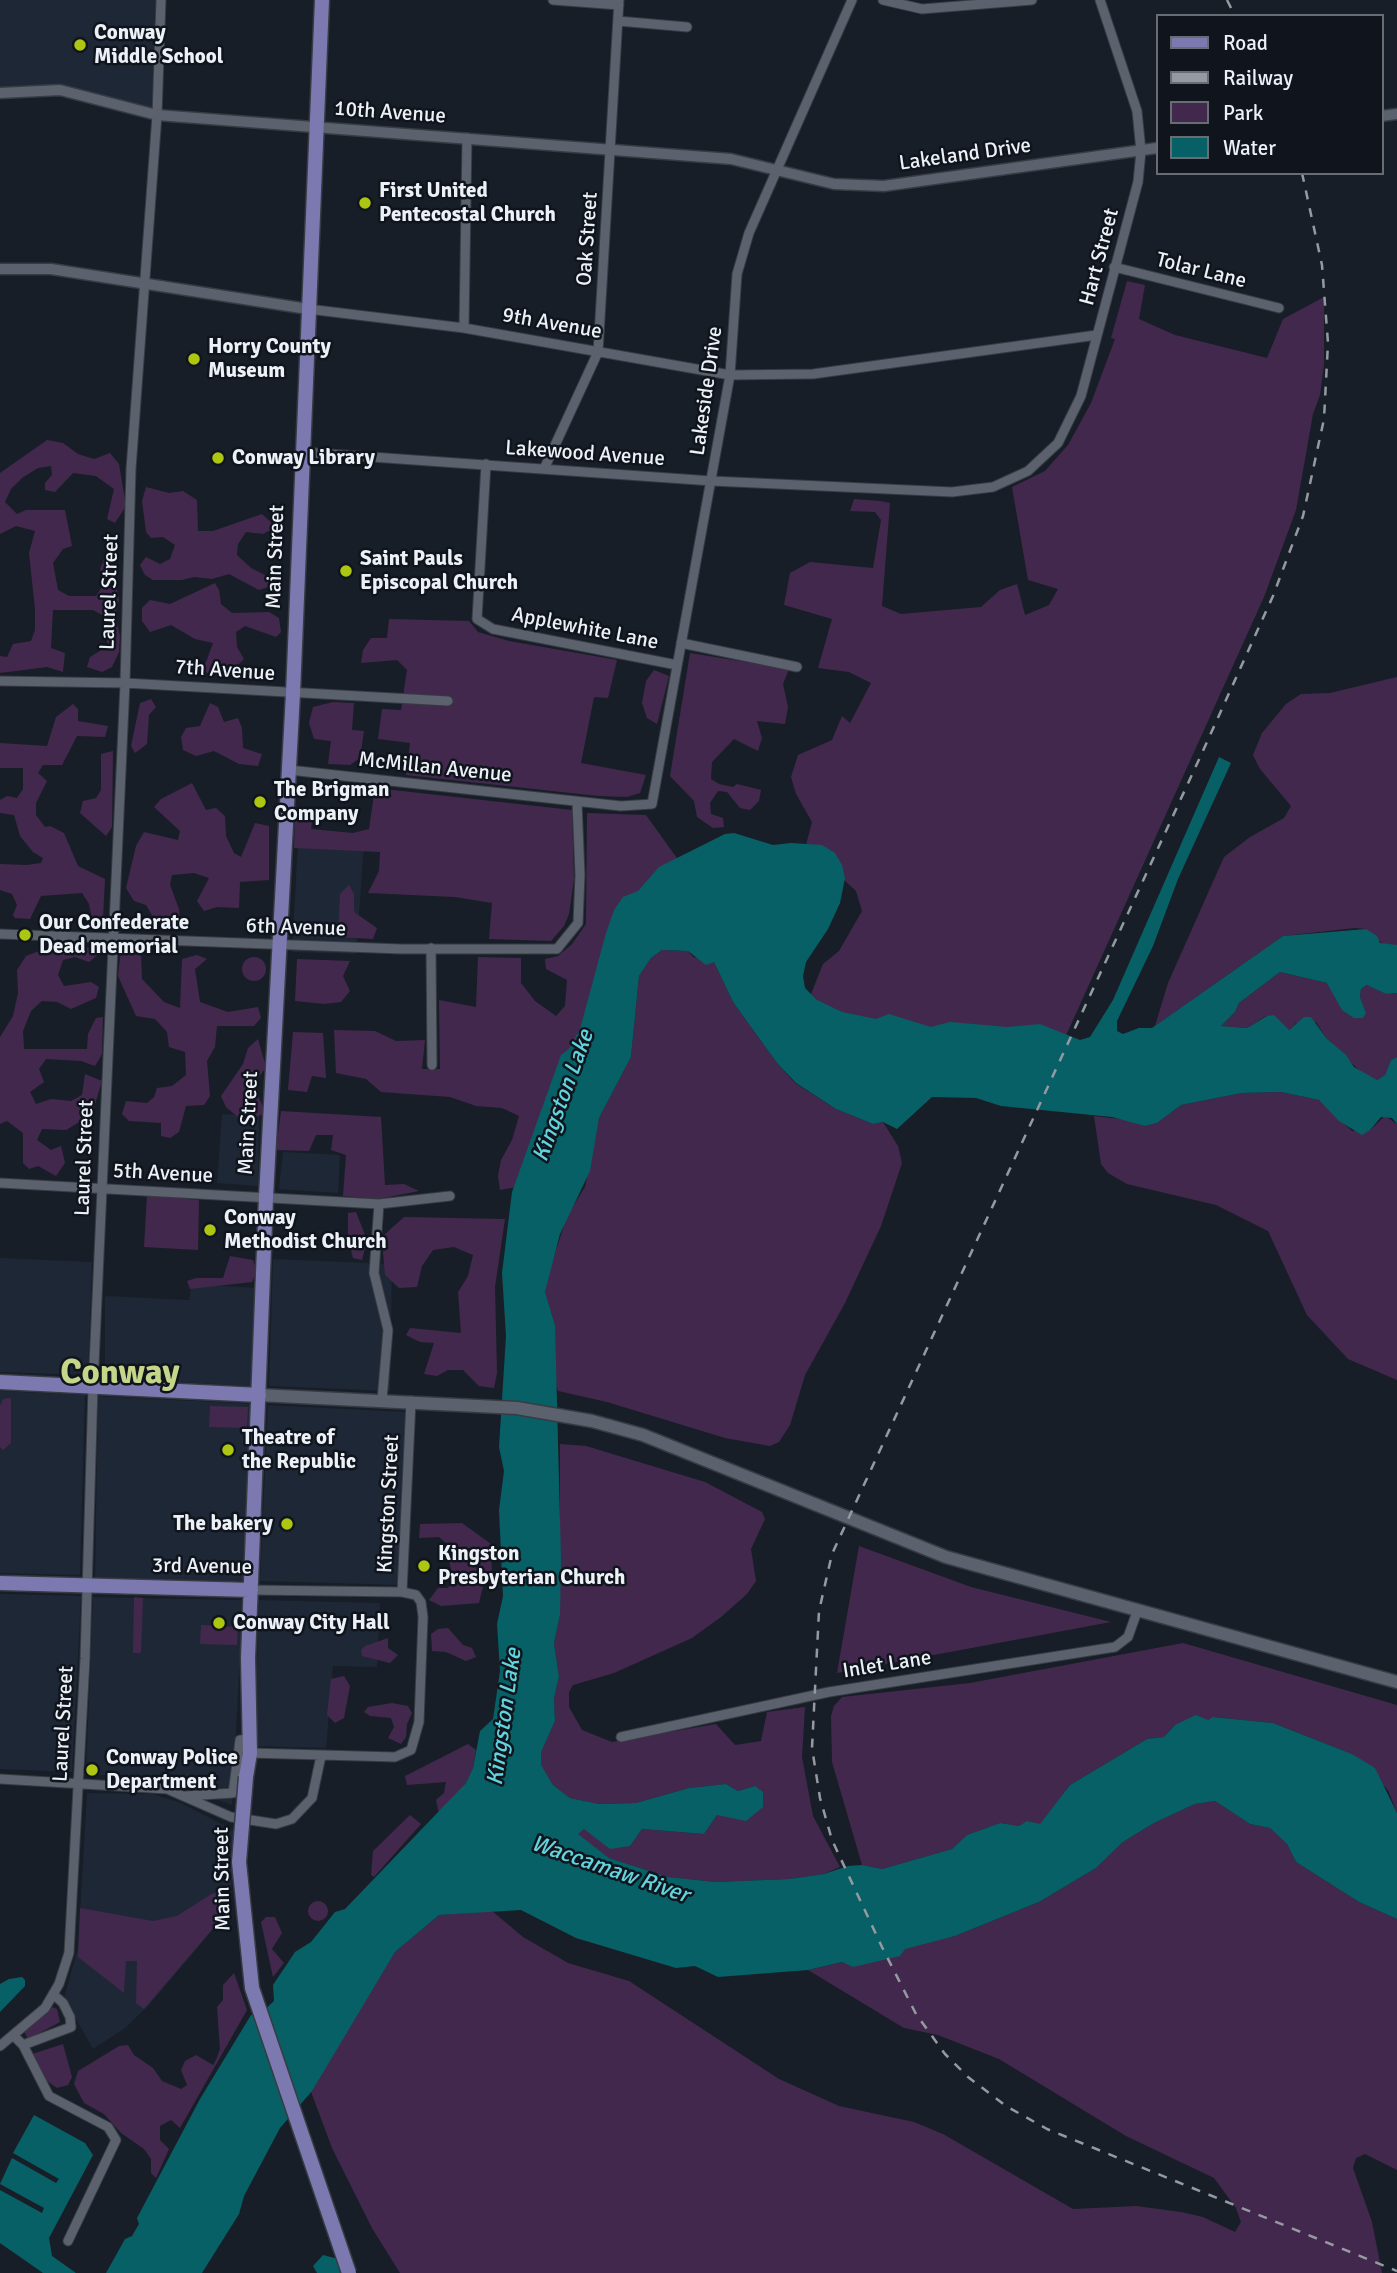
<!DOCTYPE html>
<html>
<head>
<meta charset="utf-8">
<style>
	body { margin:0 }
	#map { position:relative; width:1397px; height:2273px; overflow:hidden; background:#181e27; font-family:Signika,sans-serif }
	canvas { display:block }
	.legend { position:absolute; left:1156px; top:14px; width:228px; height:161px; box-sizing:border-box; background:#10151d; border:2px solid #686d74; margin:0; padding:9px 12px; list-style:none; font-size:21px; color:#ecf0f7 }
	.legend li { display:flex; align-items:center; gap:14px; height:35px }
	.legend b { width:35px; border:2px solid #686d74 }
</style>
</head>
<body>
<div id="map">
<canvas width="1397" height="2273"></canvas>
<ul class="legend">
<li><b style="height:9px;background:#7c79b0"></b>Road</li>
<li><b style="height:9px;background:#959aa2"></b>Railway</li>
<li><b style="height:19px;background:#43284d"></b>Park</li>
<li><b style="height:19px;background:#076066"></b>Water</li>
</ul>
</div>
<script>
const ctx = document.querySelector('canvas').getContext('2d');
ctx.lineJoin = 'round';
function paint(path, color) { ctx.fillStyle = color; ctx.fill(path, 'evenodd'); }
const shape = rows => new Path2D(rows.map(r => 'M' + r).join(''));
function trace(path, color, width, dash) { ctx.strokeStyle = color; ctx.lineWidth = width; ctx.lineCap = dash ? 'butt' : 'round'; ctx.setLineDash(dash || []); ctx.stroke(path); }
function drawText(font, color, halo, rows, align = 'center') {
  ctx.font = font + ' Signika,sans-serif'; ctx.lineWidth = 5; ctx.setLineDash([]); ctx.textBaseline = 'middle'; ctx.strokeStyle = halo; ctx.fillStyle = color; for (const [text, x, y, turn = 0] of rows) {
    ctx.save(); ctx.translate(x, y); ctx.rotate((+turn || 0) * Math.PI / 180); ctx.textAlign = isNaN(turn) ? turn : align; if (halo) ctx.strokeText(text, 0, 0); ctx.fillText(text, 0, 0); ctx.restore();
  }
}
const built = shape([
	[0,0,161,0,157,115,60,90,0,93],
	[298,843,364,846,356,954,292,952],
	[222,1114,259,1116,258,1186,217,1183],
	[283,1152,340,1155,338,1193,279,1189],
	[0,1258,92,1262,88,1375,0,1372],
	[273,1259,392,1264,390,1391,269,1386],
	[192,1284,255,1288,253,1386,105,1378,105,1296,189,1300],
	[0,1391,85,1395,80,1575,0,1573],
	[98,1396,251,1404,245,1582,95,1578],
	[268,1405,406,1412,402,1585,260,1581],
	[0,1594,81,1596,72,1772,0,1769],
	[93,1597,243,1600,232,1805,159,1779,86,1774],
	[258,1600,380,1603,377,1667,333,1666,326,1748,256,1746],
	[87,1793,153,1794,181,1803,233,1830,231,1908,149,2005,125,2028,93,2049,64,1998,78,1948]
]);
const green = shape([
	[1127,281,1145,285,1139,319,1175,335,1267,358,1283,319,1324,297,1324,364,1320,395,1313,414,1296,510,1264,597,1064,1040,1000,1038,830,1014,811,994,823,964,839,951,862,911,856,891,806,845,812,822,796,794,791,777,798,755,832,740,842,716,850,723,871,683,849,672,818,668,832,619,784,605,790,573,810,562,873,568,881,520,875,512,850,511,854,499,880,501,890,503,882,606,901,614,981,607,1000,590,1017,584,1025,615,1049,605,1058,589,1028,580,1012,487,1045,471,1068,445,1091,403,1115,339,1111,338],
	[47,440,63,443,78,454,94,459,110,453,119,464,126,506,115,523,107,519,114,489,96,476,73,473,55,492,45,490,45,483,52,475,51,466,38,468,22,478,11,489,5,502,17,514,26,510,65,510,72,546,63,549,53,563,58,590,69,596,96,596,102,587,100,569,106,554,118,548,115,579,119,600,115,616,120,636,119,652,112,667,102,672,87,667,90,657,108,646,102,615,93,610,53,610,51,648,65,653,63,672,47,667,0,673,0,656,7,657,13,644,31,641,35,630,35,609,29,553,35,531,16,526,0,534,0,473],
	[146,487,169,493,183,491,197,500,198,531,213,531,262,514,276,527,263,534,246,532,238,544,237,555,251,568,269,577,268,587,259,590,229,574,212,579,194,577,182,580,153,580,145,575,140,565,146,557,160,564,170,559,175,545,163,537,151,538,146,532,142,501],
	[215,583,219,590,221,604,232,613,269,612,279,618,281,632,276,637,245,626,236,632,237,647,244,659,238,665,218,666,210,675,203,670,213,643,195,639,171,625,150,632,142,621,142,608,150,600,170,604],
	[389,619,469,621,478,632,509,641,617,660,608,698,594,697,581,763,646,775,640,793,627,797,598,796,406,775,410,743,378,739,382,709,401,710,407,670,397,660,361,663,363,650,371,638,387,638],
	[690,653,789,669,783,684,788,707,785,724,757,721,762,738,758,751,734,739,712,762,711,779,719,784,733,787,737,784,761,790,759,801,750,810,740,808,727,792,718,791,710,803,711,814,723,818,724,827,713,828,697,817,694,801,670,776],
	[654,670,669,676,657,724,647,718,642,703,646,681],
	[1397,677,1397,945,1384,945,1366,929,1355,928,1283,936,1155,1026,1168,983,1224,857,1250,837,1284,818,1291,806,1260,769,1253,755,1262,733,1286,704,1301,694,1330,693],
	[151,699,156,707,149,715,147,744,135,753,131,746,140,703],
	[333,702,354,703,352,730,364,731,360,758,350,765,328,764,331,741,314,739,309,723,313,707],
	[210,703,218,707,224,722,238,718,242,728,243,748,262,754,258,766,239,764,214,751,196,756,183,750,181,737,186,728,200,726],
	[73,704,78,709,78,721,108,726,105,737,77,736,62,765,43,765,38,773,47,781,36,803,36,815,45,827,50,826,64,833,78,866,105,879,103,918,92,919,89,904,82,893,41,896,30,919,15,918,13,915,17,905,12,894,0,890,0,864,27,865,41,863,43,858,33,852,20,836,14,815,0,813,0,800,7,796,17,798,23,789,23,768,0,768,0,743,47,746,56,717],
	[113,751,112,827,106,836,80,813,83,801,96,798,101,790,101,754],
	[192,783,206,810,216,808,225,816,226,836,234,853,241,857,255,823,269,826,269,880,240,882,239,908,217,907,204,911,197,901,209,878,194,873,172,875,170,885,179,909,180,922,172,929,157,924,146,905,134,901,126,888,136,846,144,832,178,840,180,831,154,807,161,799],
	[375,788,572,810,574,879,569,914,564,926,551,941,489,939,492,903,455,897,368,893,379,871,380,852,294,848,295,813,313,814,311,829,353,833,369,829],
	[587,813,646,815,679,861,517,1187,500,1190,498,1176,501,1160,512,1140,519,1116,502,1108,476,1106,450,1097,381,1092,366,1079,336,1073,334,1030,375,1031,396,1041,425,1040,422,1069,440,1069,439,1000,476,1007,478,957,521,958,521,983,535,1001,556,1016,565,1006,567,980,546,969,545,959,558,956,572,944,586,924],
	[349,885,354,894,354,912,377,928,373,939,338,937,340,894],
	[84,946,100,953,89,962,75,957,63,960,58,975,64,986,91,982,99,987,96,998,71,1009,57,1002,42,1001,31,1011,23,1031,24,1049,87,1049,88,1034,96,1018,103,1017,102,1054,95,1066,81,1061,46,1059,39,1069,44,1082,30,1092,36,1104,51,1099,71,1101,82,1095,85,1074,102,1081,90,1121,81,1121,66,1130,42,1129,37,1140,51,1150,61,1146,65,1163,56,1176,38,1166,29,1169,23,1163,23,1133,7,1121,0,1124,0,1037,13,1016,18,993,17,970,26,956,39,951],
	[121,949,141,954,142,979,164,1002,180,1008,182,959,197,955,207,959,195,969,200,1002,228,1012,258,1007,261,1018,254,1026,217,1026,215,1047,207,1061,210,1096,204,1105,186,1106,179,1132,170,1138,161,1136,161,1123,129,1121,122,1114,126,1101,147,1103,154,1097,157,1088,172,1086,186,1075,185,1052,169,1047,167,1032,155,1019,136,1016,118,976],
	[662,950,688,951,693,957,714,962,733,1002,777,1063,795,1083,836,1109,873,1124,883,1122,898,1146,902,1163,881,1226,845,1303,805,1375,790,1425,779,1442,770,1446,725,1438,607,1402,558,1391,554,1380,555,1325,545,1293,548,1275,567,1216,585,1187,599,1118,631,1057,639,976,651,958],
	'242 969a12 12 0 1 1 24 0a12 12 0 1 1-24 0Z',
	[297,959,350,961,343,976,350,991,341,1002,324,1004,295,1001],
	[1280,972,1327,983,1366,1013,1360,997,1361,989,1368,985,1386,994,1397,993,1397,1057,1391,1060,1385,1075,1377,1080,1363,1074,1327,1039,1316,1022,1296,1023,1289,1030,1266,1016,1247,1028,1221,1026,1235,1012,1239,1003],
	[293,1032,323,1033,326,1078,312,1076,307,1092,288,1090],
	[258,1039,266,1067,257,1080,257,1094,266,1113,251,1119,240,1119,226,1107,221,1096,243,1064,248,1048],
	[1281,1092,1319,1100,1352,1131,1370,1130,1385,1116,1397,1124,1397,1380,1348,1359,1307,1315,1268,1231,1216,1205,1127,1184,1108,1173,1101,1164,1094,1116,1129,1120,1145,1126,1157,1123,1181,1105,1242,1093],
	[281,1111,381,1117,385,1185,404,1184,419,1191,378,1199,343,1196,346,1155,331,1150,333,1135,316,1135,309,1151,276,1150],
	[147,1195,199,1200,198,1250,144,1247],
	[356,1212,367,1240,362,1260,353,1258,348,1239,348,1213],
	[404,1217,505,1219,495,1287,497,1373,494,1388,479,1386,463,1370,448,1370,437,1376,424,1374,434,1343,420,1342,406,1335,410,1328,461,1333,458,1292,468,1276,473,1255,454,1247,433,1250,422,1266,417,1287,399,1288,385,1275,383,1253,384,1235],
	[230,1256,253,1260,257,1271,252,1282,190,1289,187,1281,196,1278,223,1278],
	[11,1398,11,1443,3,1450,0,1447,0,1406,3,1399],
	[210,1406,248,1407,247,1428,209,1427],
	[560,1444,586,1446,705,1482,762,1512,765,1519,751,1549,756,1581,747,1594,721,1617,692,1638,614,1673,573,1685,569,1692,569,1707,582,1730,612,1742,716,1724,735,1745,761,1741,767,1712,805,1707,802,1757,813,1816,840,1867,824,1874,789,1879,716,1882,668,1877,609,1858,577,1834,584,1829,630,1846,642,1829,704,1834,717,1815,755,1786,738,1791,726,1784,689,1788,636,1803,599,1804,570,1798,553,1785,541,1766,540,1753,555,1721,554,1698,559,1677,554,1643,560,1615],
	[462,1523,491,1544,492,1577,484,1582,479,1603,441,1606,429,1600,438,1588,448,1588,453,1581,446,1543,439,1537,419,1538,420,1524],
	[859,1546,971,1587,1111,1622,837,1673],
	[134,1597,143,1598,141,1653,133,1653],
	[201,1625,238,1627,237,1645,200,1644],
	[448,1628,463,1645,472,1648,476,1657,466,1661,446,1652,432,1651,431,1634,438,1629],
	[388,1638,388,1648,398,1655,390,1663,362,1656,361,1650,365,1646],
	[1183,1643,1397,1705,1397,1813,1388,1790,1352,1754,1273,1723,1214,1717,1208,1720,1175,1725,1164,1737,1147,1739,1070,1785,1040,1825,1028,1821,1019,1826,1000,1823,967,1835,952,1849,882,1869,862,1865,832,1762,831,1716,834,1706,842,1697,970,1683],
	[344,1676,350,1686,346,1707,344,1718,335,1723,327,1715,331,1679],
	[392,1703,408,1706,412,1713,407,1724,406,1737,401,1744,388,1738,394,1727,391,1718,370,1716,364,1712,368,1707],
	[468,1744,476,1750,473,1768,466,1783,439,1814,436,1800,444,1793,446,1782,407,1785,405,1776],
	[1215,1801,1250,1824,1270,1828,1287,1844,1296,1862,1359,1902,1397,1919,1397,2170,1365,2154,1356,2158,1353,2168,1372,2222,1382,2273,400,2273,372,2228,332,2148,310,2089,395,1952,439,1915,492,1911,523,1937,568,1963,629,1981,779,2079,839,2106,914,2122,943,2134,1073,2209,1136,2206,1181,2212,1203,2217,1235,2232,1241,2222,1236,2208,1214,2178,1126,2136,999,2059,938,2035,904,2028,808,1970,955,1936,1039,1902,1096,1868,1123,1842,1154,1823,1195,1804],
	[410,1815,421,1824,374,1877,371,1875,373,1851],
	[213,1893,217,1894,222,1918,144,2009,136,2003,137,1961,126,1961,124,1993,78,1957,80,1908,153,1921,177,1916],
	'308 1911a10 10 0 1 1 20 0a10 10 0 1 1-20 0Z',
	[266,1917,275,1917,282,1933,272,1949,284,1963,273,1977,261,1922],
	[234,1973,247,2010,180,2128,171,2120,160,2126,160,2140,169,2149,156,2178,151,2173,151,2159,144,2149,121,2133,104,2114,84,2103,74,2084,78,2071,119,2046,128,2045,134,2055,153,2068,162,2081,181,2089,187,2085,181,2070,185,2061,196,2055,213,2065,216,2060,220,2049,217,2007,223,2000,223,1985],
	[52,2007,57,2009,60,2022,28,2039,24,2031],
	[63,2044,72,2077,68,2085,57,2088,47,2081,29,2055]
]);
const water = shape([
	[1219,757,1231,763,1178,879,1153,946,1117,1021,1117,1031,1123,1034,1139,1028,1152,1028,1283,936,1366,929,1377,936,1380,943,1397,945,1397,993,1386,994,1367,985,1361,989,1360,997,1366,1013,1363,1018,1354,1018,1342,1010,1327,983,1280,972,1239,1003,1235,1012,1221,1026,1247,1028,1267,1016,1274,1015,1289,1030,1304,1017,1311,1017,1327,1039,1346,1055,1354,1067,1377,1080,1385,1075,1391,1060,1397,1057,1397,1124,1392,1118,1381,1117,1370,1130,1362,1135,1339,1121,1319,1100,1281,1092,1242,1093,1181,1105,1157,1123,1145,1126,1112,1117,1001,1106,976,1098,932,1097,897,1129,883,1122,873,1124,836,1109,796,1083,777,1063,733,1002,714,962,706,965,688,951,662,950,651,958,639,976,631,1057,599,1118,590,1171,560,1234,545,1292,555,1325,561,1559,560,1615,554,1643,559,1677,554,1698,555,1721,541,1752,541,1765,553,1785,570,1798,599,1804,636,1803,689,1788,726,1784,738,1791,755,1786,763,1792,763,1807,746,1821,717,1815,704,1834,642,1829,630,1846,610,1849,584,1829,578,1834,609,1858,668,1877,716,1882,789,1879,824,1874,848,1866,862,1865,882,1869,952,1849,967,1835,1000,1823,1019,1826,1027,1821,1040,1824,1070,1785,1147,1739,1164,1737,1175,1725,1196,1715,1208,1720,1213,1717,1273,1723,1352,1754,1375,1768,1397,1813,1397,1919,1359,1902,1296,1862,1287,1844,1270,1828,1250,1824,1215,1801,1195,1804,1154,1823,1123,1842,1096,1868,1039,1902,955,1936,905,1949,900,1956,853,1967,842,1962,808,1970,718,1977,695,1966,676,1968,576,1938,521,1910,439,1915,395,1952,312,2091,280,2128,244,2196,239,2214,202,2273,106,2273,125,2239,132,2236,139,2224,137,2218,200,2099,251,2015,261,2013,274,2001,273,1985,295,1952,311,1942,335,1912,345,1909,466,1783,473,1768,480,1731,493,1719,500,1671,497,1624,503,1596,499,1510,504,1471,499,1447,506,1336,502,1273,512,1192,561,1055,569,1049,580,1029,606,933,614,910,623,897,638,891,659,867,725,834,734,833,773,845,791,843,822,845,835,853,842,865,845,878,840,903,828,929,806,962,803,976,805,988,817,1000,842,1012,876,1019,889,1014,931,1027,950,1022,1007,1027,1040,1024,1080,1040,1090,1037,1113,1000],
	[22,1977,25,1980,25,1986,0,2012,0,1984,9,1979],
	[34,2115,85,2143,93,2155,49,2238,52,2256,76,2273,43,2273,0,2243,0,2190,42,2213,44,2208,0,2184,12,2158,56,2183,59,2179,13,2153],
	[323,2255,338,2259,340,2273,317,2273,313,2266]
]);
const minor = shape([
	[553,0,619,5],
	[883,0,922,9,1032,0],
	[618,21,687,27],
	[1114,267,1279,308],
	[308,309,464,328,730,375,813,374,1097,335],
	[464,328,467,138],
	[301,452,712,481,952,492,993,487,1028,471,1058,443,1081,396,1138,182,1141,151,1137,111,1100,0],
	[486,464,477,619,493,629,677,665],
	[544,469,598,352,619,0],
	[681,643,797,667],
	[0,681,125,683,448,701],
	[289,770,621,806,652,804,730,375,737,274,749,233,852,0],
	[0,934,401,949,557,949,578,923,580,875,577,802],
	[431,948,432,1065],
	[0,1183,379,1204,450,1196],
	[379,1204,374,1273,388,1330,382,1400],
	[402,1592,411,1401],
	[621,1737,829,1692,1115,1647,1128,1637,1138,1609],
	[250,1753,395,1757,411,1750,419,1722,423,1617,421,1602,416,1595,402,1592,251,1590],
	[0,1779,167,1789,231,1817,276,1824,292,1819,312,1798,321,1756],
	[185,1796,233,1793,240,1740,249,1739],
	[14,2036,23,2045,49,2096,108,2127,116,2140,68,2241],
	[23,2045,71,2027,70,2017,63,2003,53,1994],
	[0,2046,45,2008,59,1984,69,1953,85,1659,93,1387,125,683,131,469,157,115,161,0]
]);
const tertiary = shape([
	[0,93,60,90,157,115,731,159,834,184,884,186,1157,148],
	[1381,116,1397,114],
	[0,269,51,269,308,309]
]);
const secondary = shape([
	[259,1395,517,1408,592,1421,643,1435,946,1557,1397,1682]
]);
const primary = shape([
	[0,1382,259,1395],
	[0,1583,251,1590],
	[246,1777,250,1753,248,1658,266,1197,293,693,322,0]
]);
const rail = shape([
	[1227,0,1235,16],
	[1302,173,1322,265,1328,343,1324,419,1303,516,1273,596,1202,753,832,1554,819,1611,812,1748,820,1798,832,1840,882,1947,916,2014,945,2054,968,2077,1006,2106,1047,2129,1397,2271]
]);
const primaryBridge = shape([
	[246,1777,239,1862,252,1988,349,2273]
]);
const markers = [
	[80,45,7,"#acc611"],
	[365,203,7,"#acc611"],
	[194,359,7,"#acc611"],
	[218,458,7,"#acc611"],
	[346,571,7,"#acc611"],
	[260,802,7,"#acc611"],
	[25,935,7,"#acc611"],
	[210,1230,7,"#acc611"],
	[228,1450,7,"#acc611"],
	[287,1524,7,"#acc611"],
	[424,1566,7,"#acc611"],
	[219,1623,7,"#acc611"],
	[92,1770,7,"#acc611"]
];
const poiNames = [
	["Conway",94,33],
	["Middle School",94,57],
	["First United",379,191],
	["Pentecostal Church",379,215],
	["Horry County",208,347],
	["Museum",208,371],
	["Conway Library",232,458],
	["Saint Pauls",360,559],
	["Episcopal Church",360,583],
	["The Brigman",274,790],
	["Company",274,814],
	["Our Confederate",39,923],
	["Dead memorial",39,947],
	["Conway",224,1218],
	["Methodist Church",224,1242],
	["Theatre of",242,1438],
	["the Republic",242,1462],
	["The bakery",273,1524,"right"],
	["Kingston",438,1554],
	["Presbyterian Church",438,1578],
	["Conway City Hall",233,1623],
	["Conway Police",106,1758],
	["Department",106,1782]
];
const streetNames = [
	["10th Avenue",390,113,4],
	["Lakeland Drive",965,155,-8],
	["Oak Street",588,239,-86],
	["Hart Street",1100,257,-75],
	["Tolar Lane",1201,271,14],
	["9th Avenue",552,324,10],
	["Lakeside Drive",707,391,-82],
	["Lakewood Avenue",585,454,4],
	["Main Street",276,557,-88],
	["Laurel Street",110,592,-88],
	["Applewhite Lane",585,629,11],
	["7th Avenue",225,671,4],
	["McMillan Avenue",435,768,6],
	["6th Avenue",296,928,2],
	["Main Street",249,1123,-87],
	["Laurel Street",85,1158,-88],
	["5th Avenue",163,1174,3],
	["Kingston Street",389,1504,-87],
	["3rd Avenue",202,1567,1],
	["Inlet Lane",887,1665,-9],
	["Laurel Street",64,1724,-87],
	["Main Street",223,1879,-91]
];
const waterNames = [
	["Kingston Lake",564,1096,-70],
	["Kingston Lake",505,1717,-82],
	["Waccamaw River",610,1870,19]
];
const townNames = [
	["Conway",120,1374]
];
paint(built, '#1e2735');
paint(green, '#43284d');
paint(water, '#076066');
trace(minor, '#373b43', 11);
trace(tertiary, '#373b43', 13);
trace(secondary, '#373b43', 15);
trace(primary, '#373b43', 17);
trace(minor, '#5b626d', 9);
trace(tertiary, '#5b626d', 10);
trace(secondary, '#5b626d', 12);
trace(primary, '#7c79b0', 14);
trace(rail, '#959aa2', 2.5, [9, 9]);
trace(primaryBridge, '#373b43', 17, []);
trace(primaryBridge, '#7c79b0', 14);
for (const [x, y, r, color] of markers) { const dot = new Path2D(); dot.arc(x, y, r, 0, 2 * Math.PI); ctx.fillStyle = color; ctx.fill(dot); trace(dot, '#10151d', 2.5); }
drawText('bold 21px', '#ecf0f7', '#10151d', poiNames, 'left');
drawText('21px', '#ecf0f7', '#10151d', streetNames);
drawText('italic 23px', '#62d4de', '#10151d', waterNames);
drawText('bold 35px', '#c5d58a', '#10151d', townNames);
</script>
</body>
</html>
